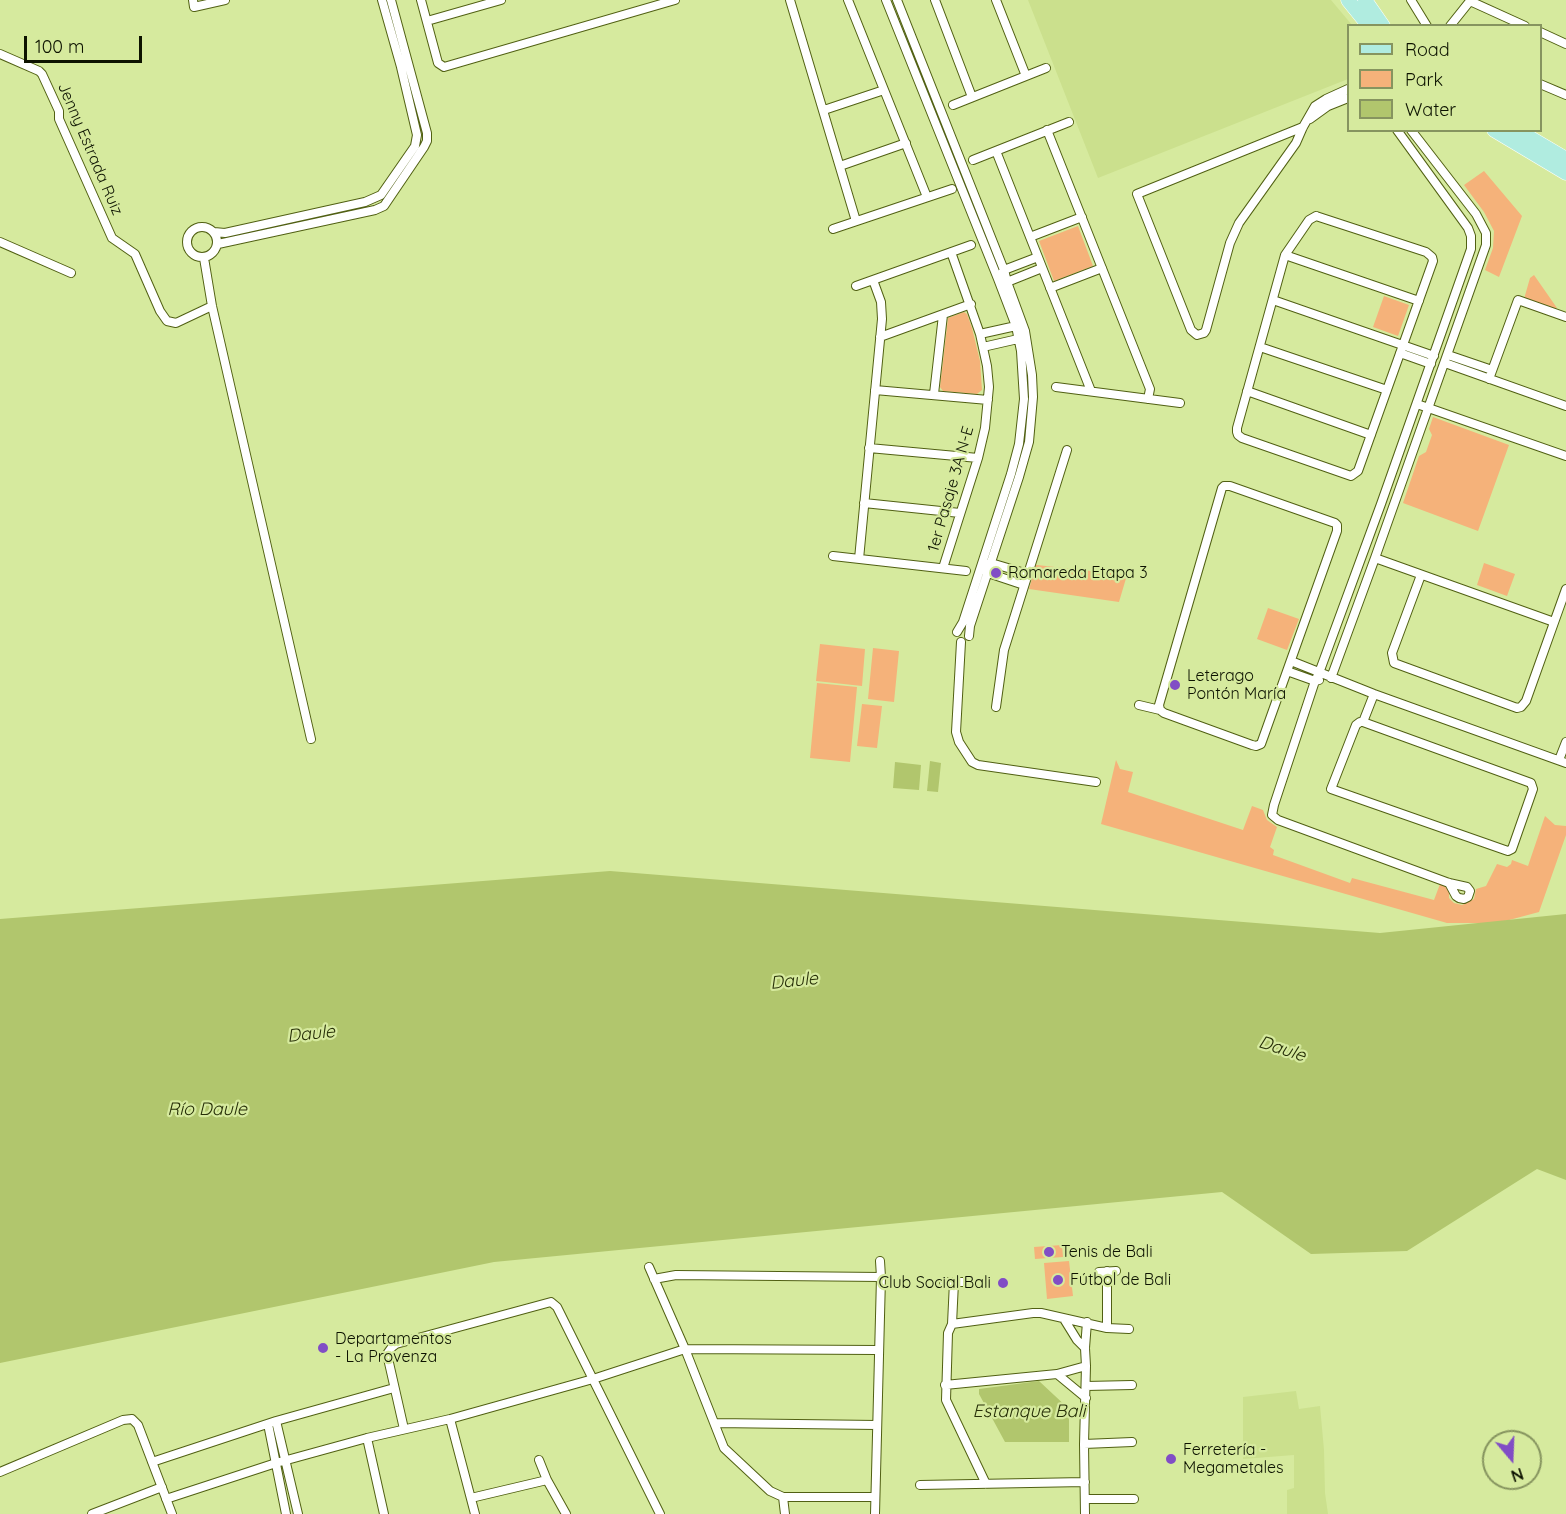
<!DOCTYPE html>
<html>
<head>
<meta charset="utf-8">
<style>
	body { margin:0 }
	#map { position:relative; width:1566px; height:1514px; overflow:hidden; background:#d6ea9e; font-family:Quicksand,sans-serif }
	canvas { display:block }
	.legend { position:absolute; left:1347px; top:24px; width:195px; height:108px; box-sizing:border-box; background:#d6ea9e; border:2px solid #86945f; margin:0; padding:8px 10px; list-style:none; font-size:18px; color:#0d1300 }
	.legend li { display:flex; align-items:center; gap:12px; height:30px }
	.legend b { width:30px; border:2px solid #86945f }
	.north { position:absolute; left:1482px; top:1430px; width:60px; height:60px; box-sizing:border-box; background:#d6ea9e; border:2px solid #86945f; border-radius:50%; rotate:161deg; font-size:16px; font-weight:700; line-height:24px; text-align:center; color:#0d1300 }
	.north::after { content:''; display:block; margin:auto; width:21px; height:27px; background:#814dc5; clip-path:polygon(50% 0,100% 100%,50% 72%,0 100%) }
	.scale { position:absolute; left:24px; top:36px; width:118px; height:27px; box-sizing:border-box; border:3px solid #0d1300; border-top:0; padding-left:8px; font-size:18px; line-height:21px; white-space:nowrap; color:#0d1300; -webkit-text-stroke:4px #d6ea9e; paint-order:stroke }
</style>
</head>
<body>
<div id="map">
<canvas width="1566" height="1514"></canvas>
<ul class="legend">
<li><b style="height:8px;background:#b0ece0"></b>Road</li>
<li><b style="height:16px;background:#f5b27a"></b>Park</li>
<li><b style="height:16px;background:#b1c66d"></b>Water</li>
</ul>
<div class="north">N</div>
<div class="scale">100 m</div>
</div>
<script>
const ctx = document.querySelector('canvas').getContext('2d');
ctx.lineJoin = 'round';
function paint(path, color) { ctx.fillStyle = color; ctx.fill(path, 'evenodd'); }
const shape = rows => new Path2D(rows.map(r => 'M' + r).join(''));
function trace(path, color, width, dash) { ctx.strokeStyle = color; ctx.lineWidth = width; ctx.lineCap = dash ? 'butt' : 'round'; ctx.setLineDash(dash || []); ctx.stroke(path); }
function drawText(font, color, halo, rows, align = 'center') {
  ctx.font = font + ' Quicksand,sans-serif'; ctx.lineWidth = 4.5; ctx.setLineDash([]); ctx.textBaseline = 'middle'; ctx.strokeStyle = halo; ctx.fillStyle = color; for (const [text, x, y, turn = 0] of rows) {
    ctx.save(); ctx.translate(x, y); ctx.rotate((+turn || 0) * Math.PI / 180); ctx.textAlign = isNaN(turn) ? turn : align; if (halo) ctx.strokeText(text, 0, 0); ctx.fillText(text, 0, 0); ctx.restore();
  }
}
const built = shape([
	[1028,0,1331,0,1352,25,1348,26,1348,79,1098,178],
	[1296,1391,1299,1409,1320,1406,1324,1450,1325,1493,1328,1514,1287,1514,1287,1490,1294,1488,1294,1455,1243,1459,1243,1397]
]);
const green = shape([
	[1484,171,1522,216,1499,277,1485,270,1493,248,1494,231,1484,212,1464,185],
	[1078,226,1093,266,1054,281,1039,241],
	[1534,275,1557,308,1553,310,1524,299,1530,278],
	[1384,296,1409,305,1398,336,1373,327],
	[964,312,967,314,972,328,980,361,982,390,977,394,943,391,940,387,948,318],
	[1433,417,1509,445,1478,531,1403,503,1419,456,1426,452,1432,435,1429,429],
	[1484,563,1515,574,1507,596,1477,585],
	[1036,565,1037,565,1127,575,1119,602,1029,589],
	[1268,608,1299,619,1287,650,1257,639],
	[820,644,865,649,862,686,816,681],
	[873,648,899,651,894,702,868,699],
	[817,683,857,687,850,762,810,758],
	[862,704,882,706,877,748,857,746],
	[1116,760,1120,769,1133,772,1128,792,1243,830,1252,806,1263,810,1267,820,1277,827,1270,847,1274,850,1273,855,1350,883,1352,878,1434,900,1440,884,1449,888,1449,898,1454,903,1462,905,1474,899,1476,889,1486,886,1497,864,1507,867,1511,864,1512,860,1528,866,1545,816,1555,825,1566,826,1566,835,1539,912,1498,923,1447,923,1101,824],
	[1062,1245,1063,1257,1035,1259,1034,1247],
	[1069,1261,1073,1296,1047,1299,1044,1263]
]);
const water = shape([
	[930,761,941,763,938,792,927,791],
	[895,762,921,765,919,790,893,788],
	[610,871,1380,933,1566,914,1566,1180,1537,1169,1407,1251,1311,1254,1222,1192,494,1262,0,1363,0,919],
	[1039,1381,1069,1409,1069,1442,1005,1442,979,1394,979,1389]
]);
const street = shape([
	[193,0,194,7,225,0],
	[421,0,438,63,444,67,675,0],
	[790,0,856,221],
	[848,0,927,197],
	[886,0,998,279,1016,326,1021,351,1024,399,1019,444,1011,474,963,622,957,632],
	[897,0,1004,270,1007,282,1025,331,1032,375,1033,397,1029,442,1019,477,970,626,969,636],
	[935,0,972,97],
	[996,0,1026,76],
	[1411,0,1427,26],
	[427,21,501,0],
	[1450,26,1470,1,1525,26],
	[1540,32,1566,44],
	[0,54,39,71,42,74,59,111,59,119,112,238,135,254,160,311,167,321,176,323,212,306],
	[1540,84,1566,95],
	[953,105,1046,68],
	[824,110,884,90],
	[1310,119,1328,106,1348,98],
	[1303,127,1137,194,1191,330,1197,335,1204,333,1206,330,1230,243,1239,223,1296,143,1303,127,1315,106,1326,99,1348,89],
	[1047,130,1150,389,1148,399],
	[1397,130,1468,228,1471,236,1471,249,1381,504,1319,673,1315,681,1274,805,1272,815,1278,820,1449,883],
	[996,151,1091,391],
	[973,160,1069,122],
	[840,166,906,143],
	[1316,216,1426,252,1432,257,1433,261,1358,471,1351,476,1242,438,1238,435,1237,432,1237,428,1285,255,1309,220,1316,216],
	'187 242a15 15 0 1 1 30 0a15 15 0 1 1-30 0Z',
	[833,229,952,189],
	[214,232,225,233,365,202,381,195,415,146,417,135,401,67,382,0],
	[1030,237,1082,217],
	[0,242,71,273],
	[218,244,375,210,384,206,424,147,427,141,427,133,391,0],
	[1285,255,1419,301],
	[204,258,212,306,311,739],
	[1002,273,1004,270,1038,257],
	[1004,281,1007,282,1042,268],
	[856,286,971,245],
	[1050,288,1102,268],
	[1273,300,1434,356],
	[980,334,1016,326,1020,328],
	[880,337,971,304],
	[983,347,1018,339,1021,336],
	[1260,347,1387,390],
	[1400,353,1431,364],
	[1448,355,1492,370],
	[1445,363,1566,406],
	[1489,379,1518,300,1566,317],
	[1056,387,1180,403],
	[875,390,988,400],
	[1247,391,1371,435],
	[934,394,943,315],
	[1417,404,1566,456],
	[869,448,978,458],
	[864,503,960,513],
	[833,556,966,571],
	[1375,558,1554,622],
	[859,559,882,319,881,302,873,280],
	[988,564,991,563,1028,574],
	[943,568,978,458,985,428,989,387,987,366,980,334,951,252],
	[985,570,988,573,1024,585],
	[1421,575,1392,653,1394,663,1517,708,1521,707,1526,701,1566,589],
	[961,642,956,732,959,742,972,762,978,765,1096,782],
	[1291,661,1374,694,1566,763],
	[1287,671,1315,681,1319,680],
	[1331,678,1375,558,1486,245,1486,233,1476,214,1411,130],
	[1139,705,1160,710,1164,713,1252,745,1256,746,1261,744,1337,531,1337,525,1335,523,1230,486,1224,486,1222,488,1159,705,1160,710],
	[996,707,1004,650,1067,450],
	[1363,722,1531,783,1533,789,1512,849,1508,851,1505,850,1331,789,1356,725,1360,722,1363,722,1374,694],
	[1559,760,1566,742],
	[1449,883,1467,887,1470,891,1468,897,1464,899,1459,898,1456,896,1449,883],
	[649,1267,685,1349,724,1448,770,1491,783,1497,875,1497],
	[1107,1271,1107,1328],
	[1099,1272,1116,1271],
	[654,1279,676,1275,881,1277],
	[944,1282,964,1282],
	[1064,1319,1077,1340,1085,1348],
	[952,1324,954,1282],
	[1057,1374,1086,1366],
	[945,1385,1057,1374,1086,1398],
	[1086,1386,1132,1385],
	[450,1419,475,1514],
	[276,1421,394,1388],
	[715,1423,877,1425],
	[268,1424,286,1514],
	[404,1429,387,1354,392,1347,396,1344,551,1302,557,1307,660,1514],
	[367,1438,384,1514],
	[1084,1444,1132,1442],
	[539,1460,547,1480,566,1514],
	[152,1462,276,1421,298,1514],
	[0,1472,123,1420,132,1419,138,1425,172,1514],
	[986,1484,946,1400,948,1333,952,1324,1033,1313,1041,1313,1107,1328,1129,1329],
	[920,1485,1085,1482],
	[783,1497,785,1514],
	[471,1498,547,1480],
	[166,1499,276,1463,367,1438,450,1419,593,1379,685,1349,878,1350],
	[1085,1499,1134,1499],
	[92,1514,162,1487],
	[875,1514,881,1277,880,1261],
	[1085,1514,1084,1444,1086,1366,1085,1348,1087,1322]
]);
const primary = shape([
	[1348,0,1369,26],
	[1365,0,1383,26],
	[1494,130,1566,173],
	[1517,130,1566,159]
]);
const markers = [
	[996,573,6,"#814dc5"],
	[1175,685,6,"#814dc5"],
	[1049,1252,6,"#814dc5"],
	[1058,1280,6,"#814dc5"],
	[1003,1283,6,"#814dc5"],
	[323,1348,6,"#814dc5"],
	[1171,1459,6,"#814dc5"]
];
const streetNames = [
	["Jenny Estrada Ruiz",90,149,67],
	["1er Pasaje 3A N-E",951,489,-74]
];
const poiNames = [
	["Romareda Etapa 3",1008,573],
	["Leterago",1187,676],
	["Pontón María",1187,694],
	["Tenis de Bali",1061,1252],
	["Fútbol de Bali",1070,1280],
	["Club Social Bali",991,1283,"right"],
	["Departamentos",335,1339],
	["- La Provenza",335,1357],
	["Ferretería -",1183,1450],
	["Megametales",1183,1468]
];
const waterNames = [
	["Daule",794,981,-6],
	["Daule",311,1034,-6],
	["Daule",1282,1049,18],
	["Río Daule",207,1110],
	["Estanque Bali",1029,1412]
];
paint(built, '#cbe08d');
paint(green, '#f5b27a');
paint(water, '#b1c66d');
trace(street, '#516013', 10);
trace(primary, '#fff', 15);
trace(street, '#fff', 8);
trace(primary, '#b0ece0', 14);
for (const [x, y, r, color] of markers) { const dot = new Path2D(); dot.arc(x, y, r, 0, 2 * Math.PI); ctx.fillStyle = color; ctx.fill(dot); trace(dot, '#d6ea9e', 2); }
drawText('16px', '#0d1300', '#d6ea9e', streetNames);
drawText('16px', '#0d1300', '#d6ea9e', poiNames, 'left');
drawText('italic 18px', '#262e07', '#d6ea9e', waterNames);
</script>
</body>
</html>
